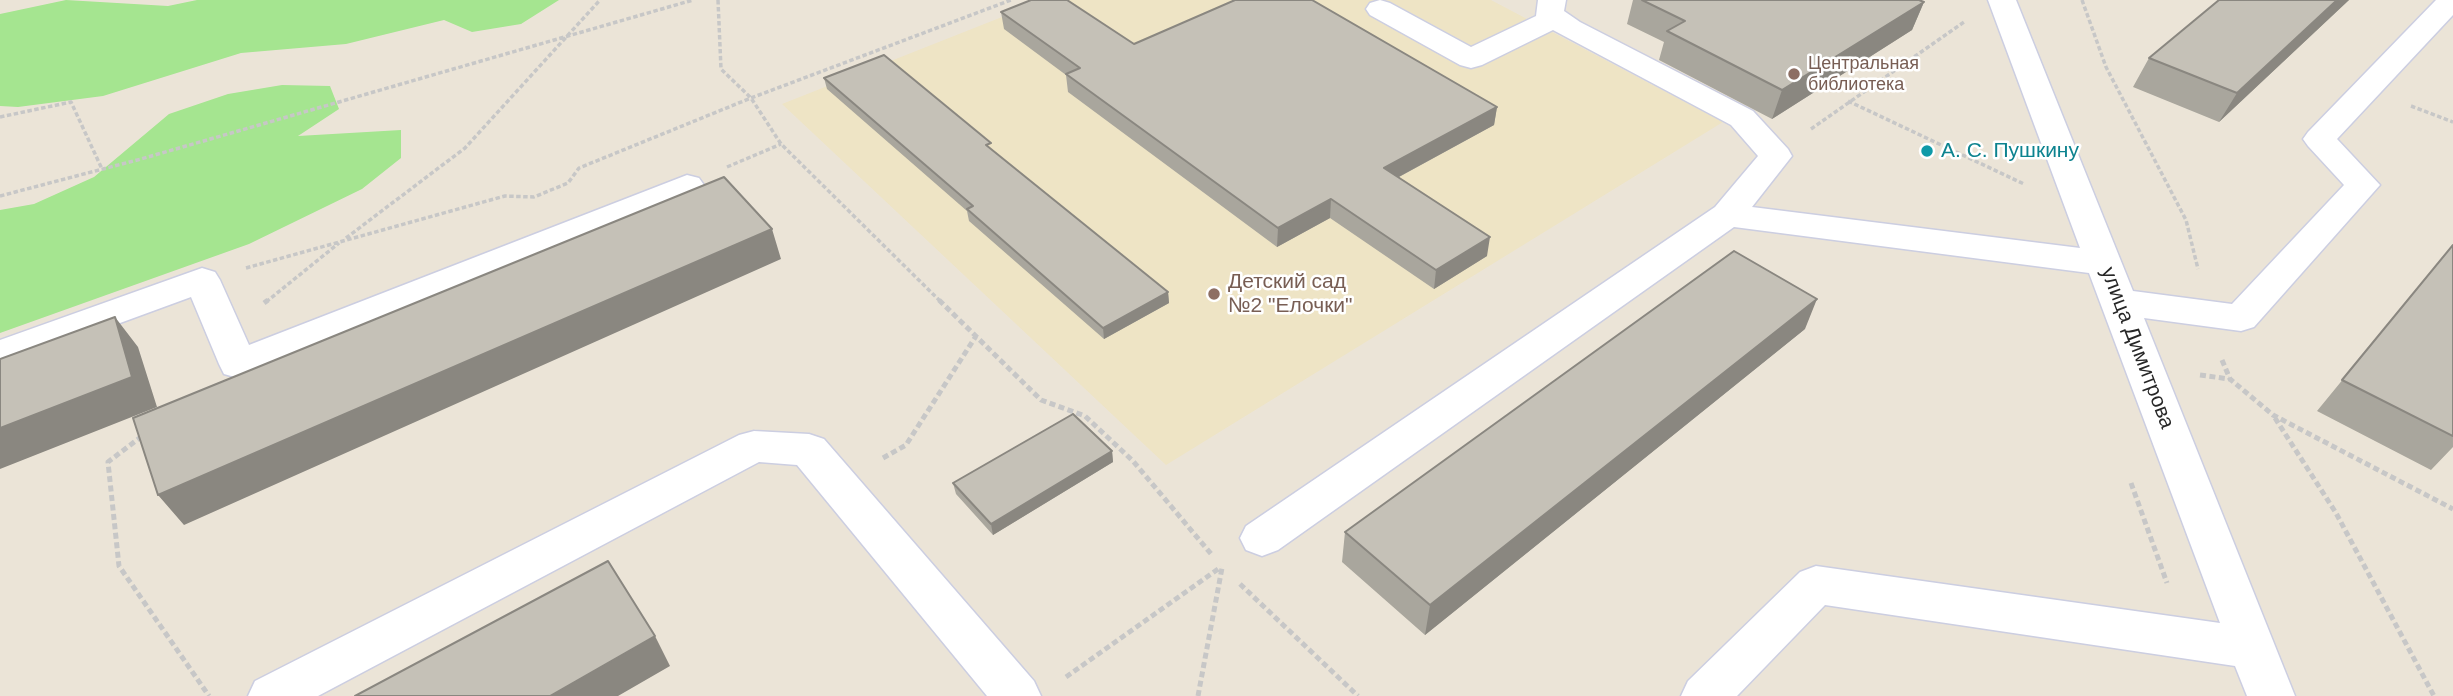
<!DOCTYPE html>
<html>
<head>
<meta charset="utf-8">
<style>
	body { margin:0 }
	canvas { display:block; background:#ebe4d7 }
</style>
</head>
<body>
<canvas width="2453" height="696"></canvas>
<script>
const ctx = document.querySelector('canvas').getContext('2d');
ctx.lineJoin = 'round';
function paint(path, color) { ctx.fillStyle = color; ctx.fill(path, 'evenodd'); }
const shape = rows => new Path2D(rows.map(r => 'M' + r).join(''));
function trace(path, color, width, dash) { ctx.strokeStyle = color; ctx.lineWidth = width; ctx.lineCap = dash ? 'butt' : 'round'; ctx.setLineDash(dash || []); ctx.stroke(path); }
function drawText(font, color, halo, rows, align = 'center') {
  ctx.font = font + ' Helvetica,sans-serif'; ctx.lineWidth = 5; ctx.setLineDash([]); ctx.textBaseline = 'middle'; ctx.strokeStyle = halo; ctx.fillStyle = color; for (const [text, x, y, turn = 0] of rows) {
    ctx.save(); ctx.translate(x, y); ctx.rotate((+turn || 0) * Math.PI / 180); ctx.textAlign = isNaN(turn) ? turn : align; if (halo) ctx.strokeText(text, 0, 0); ctx.fillText(text, 0, 0); ctx.restore();
  }
}
const education = shape([
	[1045,0,1491,0,1723,122,1166,465,782,104]
]);
const green = shape([
	[66,0,168,6,197,0,559,0,521,24,472,32,444,20,346,44,241,53,103,96,18,107,0,106,0,14],
	[282,85,330,86,339,109,298,136,401,130,401,158,362,189,249,244,0,333,0,210,34,204,94,177,169,114,228,94]
]);
const pathFar1 = shape([
	[718,0,721,69,751,98,781,144,941,302],
	[2082,0,2106,67,2186,220,2198,269],
	[1848,101,2024,184],
	[2411,106,2453,122],
	[0,117,71,102,102,169],
	[1811,129,1964,22],
	[727,167,781,144],
	[0,196,141,159,693,0],
	[346,238,465,148,600,0],
	[246,268,505,196,534,197,568,183,579,168,751,98,1011,0],
	[266,302,339,243]
]);
const path = shape([
	[939,300,1041,400,1085,416,1133,461,1212,555],
	[264,303,268,300],
	[2222,360,2230,379,2273,415,2453,509],
	[2200,375,2229,379],
	[2275,418,2336,513,2434,696],
	[142,436,108,462,119,566,209,696],
	[883,458,906,445,976,336],
	[2131,483,2167,583],
	[1240,584,1358,696],
	[1066,677,1221,567],
	[1198,696,1222,568]
]);
const minor = shape([
	[1380,0,1390,3,1471,47,1536,16,1538,0,1566,0,1564,11,1580,22,1753,111,1788,149,1792,156,1752,207,2080,248,1988,0,2016,0,2133,291,2232,304,2344,185,2308,146,2303,139,2308,132,2436,0,2453,0,2453,15,2337,139,2380,185,2254,327,2241,331,2144,318,2295,696,2247,696,2235,666,1825,605,1737,696,1681,696,1688,681,1800,572,1816,566,2220,623,2089,273,1734,227,1278,550,1262,556,1246,550,1240,538,1246,526,1715,207,1758,156,1731,125,1553,30,1482,65,1471,68,1460,65,1370,15,1366,9,1370,3,1380,0],
	[687,175,699,178,704,185,699,192,238,378,224,374,219,364,191,297,0,367,0,340,202,268,215,272,220,280,249,345,687,175],
	[754,431,809,434,824,439,1034,681,1041,696,987,696,797,465,759,462,318,696,248,696,255,681,739,435,754,431]
]);
const wall = shape([
	[1633,0,1919,0,1924,2,1912,30,1772,119,1659,60,1664,42,1627,24],
	[2219,0,2349,0,2219,122,2133,87,2149,58],
	[1001,12,1134,44,1497,107,1494,125,1399,177,1487,256,1434,289,1330,218,1277,247,1068,92,1066,75,1004,29],
	[824,78,1168,292,1169,303,1104,339,969,221,967,211,827,89],
	[2453,245,2453,447,2431,470,2317,411],
	[1805,329,1425,635,1342,562,1345,532],
	[1112,451,1113,462,993,535,956,494,953,483]
]);
const shadedWall = shape([
	[2337,0,2349,0,2219,122,2237,93],
	[1924,2,1912,30,1772,119,1782,90],
	[1497,107,1494,125,1382,186,1384,168],
	[1331,199,1330,218,1277,247,1278,228],
	[772,229,781,259,184,525,158,495],
	[1490,237,1487,256,1434,289,1436,270],
	[1168,292,1169,303,1104,339,1103,328],
	[1817,299,1805,329,1425,635,1430,605],
	[115,317,138,347,157,407,0,469,0,428],
	[1112,451,1113,462,993,535,991,524],
	[655,636,670,666,618,696,550,696]
]);
const building = shape([
	[1031,0,1067,0,1134,44,1235,0,1312,0,1497,107,1384,168,1490,237,1436,270,1331,199,1278,228,1066,74,1080,68,1001,12,1031,0],
	[1642,0,1919,0,1924,2,1782,90,1667,31,1685,21,1642,0],
	[2219,0,2337,0,2237,93,2149,58,2219,0],
	[884,55,991,143,986,145,1168,292,1103,328,967,209,973,206,824,78,884,55],
	[724,177,772,229,158,495,133,418,724,177],
	[2453,245,2453,436,2342,380,2453,245],
	[1734,251,1817,299,1430,605,1345,532,1734,251],
	[115,317,132,377,0,428,0,359,115,317],
	[1073,414,1112,451,991,524,953,483,1073,414],
	[608,561,655,636,550,696,355,696,608,561]
]);
const markers = [
	[1794,74,7,"#8d6e63"],
	[1927,151,7,"#0f9aa8"],
	[1214,294,7,"#8d6e63"]
];
const farEducationnames = [
	["Центральная",1808,64],
	["библиотека",1808,85]
];
const cultureNames = [
	["А. С. Пушкину",1941,151]
];
const educationNames = [
	["Детский сад",1228,282],
	["№2 \"Елочки\"",1228,306]
];
const streetNames = [
	["улица Димитрова",2137,348,69]
];
paint(education, '#eee4c5');
paint(green, '#a5e590');
trace(minor, '#cccee1', 3);
trace(pathFar1, '#c7c7c7', 3.5, [4.5, 2.5]);
trace(path, '#c7c7c7', 5, [6, 3.5]);
paint(minor, '#fff');
paint(wall, '#a9a69d');
paint(shadedWall, '#8a8780');
paint(building, '#c5c1b7');
trace(building, '#8a8780', 2);
for (const [x, y, r, color] of markers) { const dot = new Path2D(); dot.arc(x, y, r, 0, 2 * Math.PI); ctx.fillStyle = color; ctx.fill(dot); trace(dot, '#fff', 2.5); }
drawText('18px', '#785e54', '#fff', farEducationnames, 'left');
drawText('21px', '#0d838f', '#fff', cultureNames, 'left');
drawText('21px', '#785e54', '#fff', educationNames, 'left');
drawText('21px', '#272727', '#fff', streetNames);
</script>
</body>
</html>
